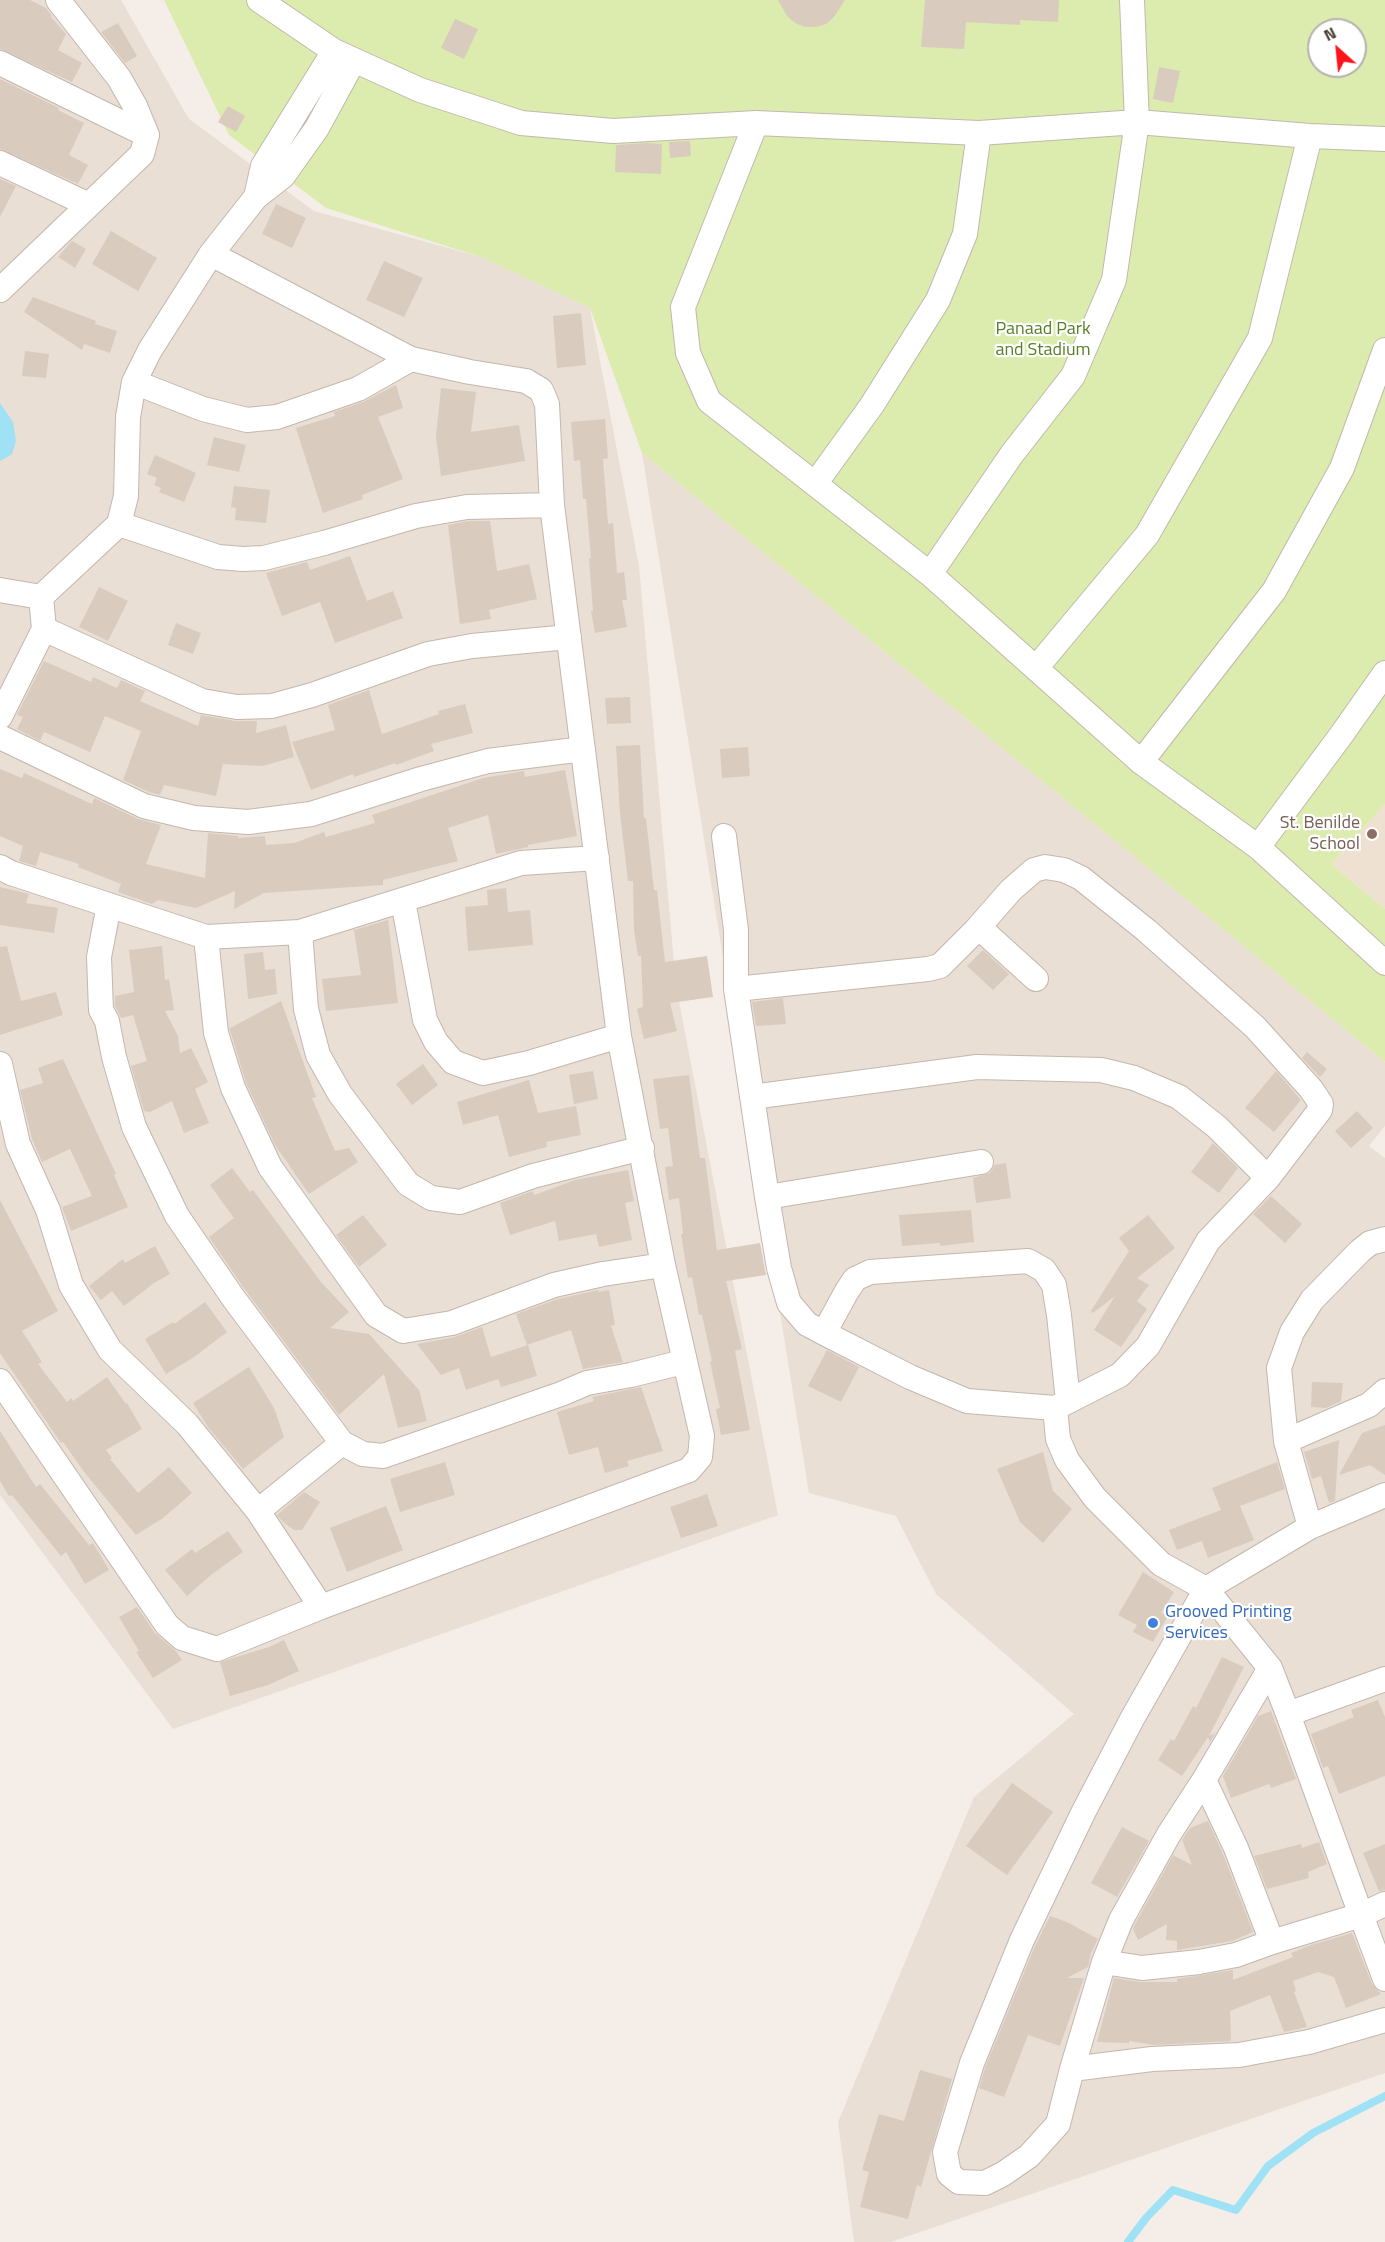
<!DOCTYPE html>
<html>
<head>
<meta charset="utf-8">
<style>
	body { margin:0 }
	#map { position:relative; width:1385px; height:2242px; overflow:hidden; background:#f5eee8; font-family:"Titillium Web",sans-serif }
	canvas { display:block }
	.north { position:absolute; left:1307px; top:18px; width:60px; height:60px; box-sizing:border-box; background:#fff; border:2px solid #b6b2af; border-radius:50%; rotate:333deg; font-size:16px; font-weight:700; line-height:24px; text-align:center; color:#493e36 }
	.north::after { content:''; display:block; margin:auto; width:21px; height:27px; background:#ff141b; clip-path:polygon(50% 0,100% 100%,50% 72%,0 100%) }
</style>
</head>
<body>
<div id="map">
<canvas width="1385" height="2242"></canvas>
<div class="north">N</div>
</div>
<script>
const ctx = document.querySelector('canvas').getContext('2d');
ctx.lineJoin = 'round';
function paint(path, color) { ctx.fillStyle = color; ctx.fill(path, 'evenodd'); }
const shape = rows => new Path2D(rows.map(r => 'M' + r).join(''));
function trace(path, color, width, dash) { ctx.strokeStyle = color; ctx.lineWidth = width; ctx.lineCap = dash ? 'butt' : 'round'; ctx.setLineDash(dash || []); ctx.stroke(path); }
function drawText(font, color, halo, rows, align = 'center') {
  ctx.font = font + ' "Titillium Web",sans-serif'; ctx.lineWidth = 4.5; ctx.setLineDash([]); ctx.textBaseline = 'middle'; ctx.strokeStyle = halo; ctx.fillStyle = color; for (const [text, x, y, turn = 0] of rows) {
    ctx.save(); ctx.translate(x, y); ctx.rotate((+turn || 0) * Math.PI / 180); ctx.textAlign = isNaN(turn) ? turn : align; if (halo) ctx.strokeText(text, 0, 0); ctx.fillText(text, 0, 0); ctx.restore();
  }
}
const residential = shape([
	[0,0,121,0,189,119,314,211,481,257,590,308,639,566,676,986,778,1515,173,1729,0,1495],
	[642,453,1385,1062,1385,1126,1369,1146,1385,1158,1385,2073,891,2242,854,2242,838,2122,974,1797,1074,1714,936,1594,896,1516,809,1493]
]);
const education = shape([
	[1385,804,1385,909,1331,864]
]);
const green = shape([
	[164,0,1385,0,1385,804,1331,864,1385,909,1385,1062,642,453,590,308,481,257,326,208,229,135],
	[1319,30,1355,30,1355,66,1319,66]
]);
const water = shape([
	[0,403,13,422,16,441,12,454,0,461]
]);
const stream = shape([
	[1128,2242,1146,2218,1173,2190,1236,2210,1268,2166,1313,2133,1385,2096]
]);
const building = shape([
	[0,0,30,0,46,8,52,16,51,17,66,34,58,50,82,63,72,82,0,49],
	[778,0,845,0,834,17,826,24,816,27,805,27,795,23,787,16],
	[925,0,1059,0,1058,22,1020,20,1020,25,966,22,964,49,921,47],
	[455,19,478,29,464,59,441,48],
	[118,23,137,56,125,63,101,32],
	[1159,67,1180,71,1173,103,1153,99],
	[0,79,59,108,58,110,84,123,69,155,88,165,78,184,0,149],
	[228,106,245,116,236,132,218,122],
	[690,141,691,156,670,158,669,142],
	[645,143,662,144,661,174,615,172,616,145],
	[0,179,16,186,0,217],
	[276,204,306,218,292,248,262,234],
	[111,231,157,258,138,291,92,264],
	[72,241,86,249,75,268,58,257],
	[384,261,423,278,404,317,366,300],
	[33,297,96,321,95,324,117,331,110,353,84,344,82,350,24,312],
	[581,313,586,365,557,368,553,316],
	[25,351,49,354,46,378,22,376],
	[396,385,403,408,378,417,403,479,362,495,363,499,323,513,296,428,335,416,334,412,363,402],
	[441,388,476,392,471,432,519,425,525,461,441,476,436,437],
	[605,419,608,458,603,459,608,524,613,523,617,573,624,572,627,600,622,600,627,627,595,633,591,611,593,611,589,558,591,558,586,499,583,499,580,460,574,461,571,422],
	[214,437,246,445,239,472,207,465],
	[155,455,196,473,184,502,159,492,161,488,154,485,157,478,147,474],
	[234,486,270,490,266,523,235,520,236,508,231,507],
	[468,521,490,521,497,571,529,564,537,599,489,610,491,619,460,624,448,525],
	[350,556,367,601,393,591,403,618,335,643,320,602,282,616,266,573,307,562,310,570],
	[99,587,128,601,108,641,79,627],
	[176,623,201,633,193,654,168,645],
	[44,661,91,682,93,677,117,688,121,680,145,691,140,701,198,726,201,715,235,721,257,721,256,733,286,725,294,757,263,766,223,764,216,796,164,785,160,795,149,792,123,780,141,731,105,716,90,752,44,732,40,741,17,729,23,717,17,715],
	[369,690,382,734,439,714,438,711,465,704,473,733,431,744,434,751,396,765,395,763,354,777,353,774,311,790,292,742,335,730,328,705],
	[630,697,631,723,607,724,605,698],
	[640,745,644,818,646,818,654,890,657,890,665,962,707,956,713,997,670,1003,677,1031,644,1039,637,1009,643,1007,641,956,638,956,634,930,633,881,628,881,620,813,616,746],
	[748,747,750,776,722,778,720,749],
	[0,769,22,778,24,773,92,804,94,798,138,819,161,825,146,864,205,878,208,833,238,836,238,838,265,836,266,845,294,843,324,832,326,837,375,823,372,815,483,778,524,771,525,777,565,770,577,836,528,845,528,847,496,854,488,815,448,828,458,861,383,880,383,885,264,893,234,909,235,891,196,908,158,900,152,904,118,892,121,884,78,867,79,864,40,852,36,866,19,861,23,846,0,836],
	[0,887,29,894,26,903,58,908,54,933,0,925],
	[506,888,508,912,530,910,533,945,468,951,465,907,488,905,487,890],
	[388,920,398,1003,326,1011,322,979,361,975,354,930],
	[7,946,21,1001,56,992,63,1015,0,1035,0,947],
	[162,946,165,980,169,979,174,1010,165,1011,178,1036,180,1053,191,1048,208,1082,195,1089,209,1123,184,1133,172,1101,150,1112,144,1111,131,1066,147,1061,133,1015,121,1018,115,1006,115,996,134,992,129,950],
	[983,950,1009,974,993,990,967,966],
	[263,952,265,970,275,969,277,994,248,999,244,954],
	[783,998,786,1024,756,1026,752,1002],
	[281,1001,316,1097,312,1098,335,1151,349,1148,358,1162,309,1194,275,1145,246,1083,230,1030,230,1028],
	[1307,1052,1327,1069,1320,1077,1302,1058],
	[63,1059,116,1174,114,1175,128,1207,71,1231,62,1207,92,1196,70,1149,42,1162,32,1139,20,1090,43,1083,38,1068],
	[423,1064,438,1085,412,1105,396,1084],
	[593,1071,598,1099,574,1104,569,1075],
	[1276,1071,1301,1100,1274,1132,1245,1108],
	[689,1075,700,1158,705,1158,717,1250,760,1243,766,1275,726,1281,742,1349,735,1351,750,1430,721,1435,716,1409,720,1408,710,1362,712,1361,702,1315,699,1315,692,1277,688,1278,681,1234,683,1234,679,1198,669,1200,665,1167,673,1166,668,1128,660,1129,653,1079],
	[529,1080,538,1113,576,1106,581,1135,546,1142,547,1147,509,1157,498,1115,463,1125,457,1102],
	[1357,1111,1373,1128,1351,1148,1335,1131],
	[1213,1143,1238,1168,1219,1193,1191,1172],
	[1006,1163,1011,1198,976,1203,973,1178,990,1173,995,1165],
	[232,1168,250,1192,253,1190,321,1282,349,1312,330,1328,369,1334,419,1390,427,1421,398,1428,384,1374,339,1415,246,1291,209,1237,234,1218,210,1185],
	[628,1170,634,1201,625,1203,632,1240,599,1247,596,1234,559,1241,555,1221,510,1235,500,1203,533,1191,534,1195,575,1180],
	[1271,1196,1302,1224,1285,1243,1253,1214],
	[0,1200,58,1311,22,1331,42,1362,38,1364,67,1402,71,1398,73,1401,107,1377,126,1404,127,1403,142,1429,106,1450,112,1458,110,1459,138,1493,169,1467,192,1493,163,1518,136,1535,85,1473,63,1442,61,1443,0,1353],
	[971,1210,974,1242,940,1246,940,1243,902,1246,899,1215],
	[363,1215,387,1245,359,1267,336,1235],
	[1148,1215,1175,1248,1137,1278,1149,1285,1137,1301,1147,1309,1121,1347,1094,1330,1115,1296,1093,1313,1091,1311,1129,1251,1119,1238],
	[155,1246,170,1274,154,1283,124,1306,112,1291,101,1300,89,1286,123,1259,125,1263],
	[598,1290,599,1292,609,1290,615,1325,611,1326,623,1362,583,1369,571,1330,527,1345,516,1314,558,1299],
	[205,1302,227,1332,194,1357,166,1374,145,1339,173,1322,174,1324],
	[482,1327,491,1357,528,1345,537,1376,501,1387,498,1379,466,1390,459,1368,441,1375,417,1344,455,1337],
	[827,1350,859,1367,841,1402,808,1386],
	[249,1367,274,1408,284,1437,243,1469,208,1427,193,1403],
	[1312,1382,1343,1383,1341,1401,1326,1408,1311,1407],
	[641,1387,663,1451,627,1461,629,1466,605,1473,598,1447,569,1455,557,1412,594,1401,592,1397],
	[1385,1425,1385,1475,1370,1465,1339,1475,1362,1433],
	[0,1431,36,1487,40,1484,89,1545,93,1543,109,1570,85,1584,66,1552,61,1556,12,1495,9,1496,0,1481],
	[1339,1440,1335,1501,1329,1503,1321,1476,1312,1479,1304,1452],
	[1043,1452,1053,1491,1072,1509,1043,1543,1020,1522,997,1469],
	[445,1462,455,1495,400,1512,390,1479],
	[1277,1462,1285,1489,1240,1506,1254,1540,1208,1558,1202,1541,1177,1550,1169,1530,1221,1510,1212,1488],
	[304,1492,320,1502,302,1530,294,1530,283,1522,277,1515],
	[707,1494,718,1526,681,1538,670,1507],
	[386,1506,403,1550,347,1572,330,1528],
	[228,1531,243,1552,212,1574,187,1596,165,1570,192,1549,195,1553],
	[1143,1572,1174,1592,1161,1613,1168,1616,1153,1642,1133,1632,1137,1625,1118,1615],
	[137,1607,155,1633,176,1651,182,1660,153,1678,136,1652,139,1651,119,1617],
	[284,1640,299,1671,268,1685,230,1696,220,1662,269,1647],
	[1222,1657,1244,1667,1209,1736,1215,1733,1210,1742,1208,1737,1182,1776,1158,1760,1171,1739,1174,1741,1193,1706,1196,1708],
	[1378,1700,1385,1717,1385,1776,1339,1794,1328,1766,1323,1768,1311,1734,1354,1717,1351,1710],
	[1271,1711,1296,1779,1271,1788,1269,1784,1231,1798,1223,1776,1258,1716],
	[1012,1783,1053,1812,1007,1875,966,1846],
	[1208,1821,1223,1854,1253,1932,1232,1941,1177,1950,1177,1941,1166,1940,1167,1924,1138,1940,1133,1929,1134,1926,1173,1855,1192,1865,1182,1840,1190,1828],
	[1122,1827,1149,1841,1117,1897,1091,1883],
	[1319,1842,1327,1864,1308,1872,1309,1878,1267,1889,1254,1856,1301,1844,1302,1848],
	[1385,1844,1385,1890,1379,1891,1363,1853],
	[1050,1916,1067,1922,1098,1939,1091,1953,1088,1967,1067,1978,1084,1978,1060,2046,1028,2035,1004,2097,979,2088,985,2068,1035,1946],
	[1352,1933,1372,1984,1381,1994,1346,2008,1334,1977,1318,1972,1293,1981,1296,1991,1294,1992,1307,2027,1284,2032,1270,1995,1230,2011,1231,2041,1155,2045,1129,2041,1129,2043,1097,2042,1114,1978,1140,1982,1177,1982,1177,1979,1233,1970,1233,1980,1293,1957,1291,1953,1311,1945],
	[920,2070,952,2079,921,2187,917,2185,908,2219,860,2207,869,2172,862,2170,879,2114,904,2121]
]);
const minor = shape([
	[259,0,334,51,420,90,521,123,613,131,756,123,979,133,1137,122,1310,136,1385,139],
	[0,63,147,135],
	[756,123,683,307,688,353,709,401,930,574,1141,762,1258,847,1385,963],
	[0,163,89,205],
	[256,197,263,166,334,51],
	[0,290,142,154,147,135,135,106,119,78,58,0],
	[134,382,203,409,247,420,277,417,358,389,411,359],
	[815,484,872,405,938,300,965,234,979,133],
	[119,524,218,557,243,559,264,558,324,543,416,516,467,507,552,505],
	[930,574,1012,454,1073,376,1114,280,1137,122,1132,0],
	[0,590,41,597],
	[44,629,202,701,237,707,272,706,312,695,428,654,472,646,569,637],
	[1036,668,1147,535,1260,338,1310,136],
	[0,717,44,629,41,597,119,524,126,496,128,417,134,382,150,350,211,254,256,197,283,176,317,128,354,60],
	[0,737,144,806,194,818,248,822,311,814,421,779,488,761,583,749],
	[1141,762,1274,591,1342,468,1385,350],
	[724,836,736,930,736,989,767,1197,779,1268,789,1303,807,1324,824,1333,910,1377,967,1401,1055,1408],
	[1258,847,1342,734,1385,673],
	[0,867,11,873,206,937,300,932,521,863,597,858],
	[403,901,425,1020,436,1042,453,1062,483,1073,529,1063,619,1036],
	[109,905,99,957,101,1010,107,1021,114,1057,134,1127,177,1216,234,1299,342,1443,363,1454,383,1456,561,1394,587,1383,631,1375,683,1362],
	[976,930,1011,890,1034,870,1045,867,1064,870,1081,878,1146,930,1255,1027,1311,1089,1321,1104,1320,1110,1268,1178,1208,1241,1148,1346,1120,1375,1055,1408,1058,1439,1067,1460,1095,1498,1161,1564,1206,1589,1270,1668,1288,1714,1361,1915,1272,1942,1236,1955,1199,1962,1142,1968,1104,1962],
	[300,932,306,1009,318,1055,340,1094,408,1184,431,1198,460,1202,533,1176,642,1148],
	[206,937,216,1033,233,1088,270,1167,376,1315,403,1331,452,1323,554,1285,603,1274,663,1265],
	[736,989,928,969,940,966,976,930,983,931,1036,979],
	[0,1064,18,1144,48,1210,71,1285,110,1350,187,1424,258,1511,321,1607],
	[752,1097,977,1067,1101,1070,1134,1078,1179,1097,1217,1127,1268,1178],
	[767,1197,981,1162],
	[824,1333,847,1291,855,1279,870,1272,1028,1261,1044,1270,1054,1285,1059,1315,1068,1401],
	[0,1381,167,1625,182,1638,217,1649,321,1607,689,1470,700,1457,702,1436,663,1265,619,1036,552,505,547,404,541,390,526,381,470,372,411,359,211,254],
	[1286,1441,1369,1405,1385,1391],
	[258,1511,342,1443],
	[1310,1527,1286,1441,1279,1368,1292,1332,1312,1300,1360,1251,1370,1243,1385,1239],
	[1270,1668,1204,1780,1169,1834,1121,1920,1104,1962,1072,2069,1058,2124,1029,2156,1003,2174,985,2183,959,2182,949,2174,945,2152,972,2063,1022,1940,1083,1813,1132,1719,1206,1589,1310,1527,1385,1495],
	[1288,1714,1385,1679],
	[1204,1780,1236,1848,1272,1942],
	[1385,1904,1361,1915,1385,1979],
	[1072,2069,1152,2059,1239,2055,1309,2042,1385,2020]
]);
const markers = [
	[1372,834,6,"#8d6e63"],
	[1153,1623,6,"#3f7fe0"]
];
const parkNames = [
	["Panaad Park",1043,330],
	["and Stadium",1043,351]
];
const educationNames = [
	["St. Benilde",1360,824],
	["School",1360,845]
];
const shopNames = [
	["Grooved Printing",1165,1613],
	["Services",1165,1634]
];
paint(residential, '#e9dfd5');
paint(education, '#efe1d1');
paint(green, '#dbecae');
paint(water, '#a0e2f5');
trace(stream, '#a0e2f5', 8);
paint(building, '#dacbbf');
trace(minor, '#c4b7ac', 26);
trace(minor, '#fff', 24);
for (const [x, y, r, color] of markers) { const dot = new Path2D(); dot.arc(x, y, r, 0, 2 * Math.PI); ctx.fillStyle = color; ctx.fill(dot); trace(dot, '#fff', 2); }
drawText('18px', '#577f24', '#fff', parkNames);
drawText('18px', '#785e54', '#fff', educationNames, 'right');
drawText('18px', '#366cbe', '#fff', shopNames, 'left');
</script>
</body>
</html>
